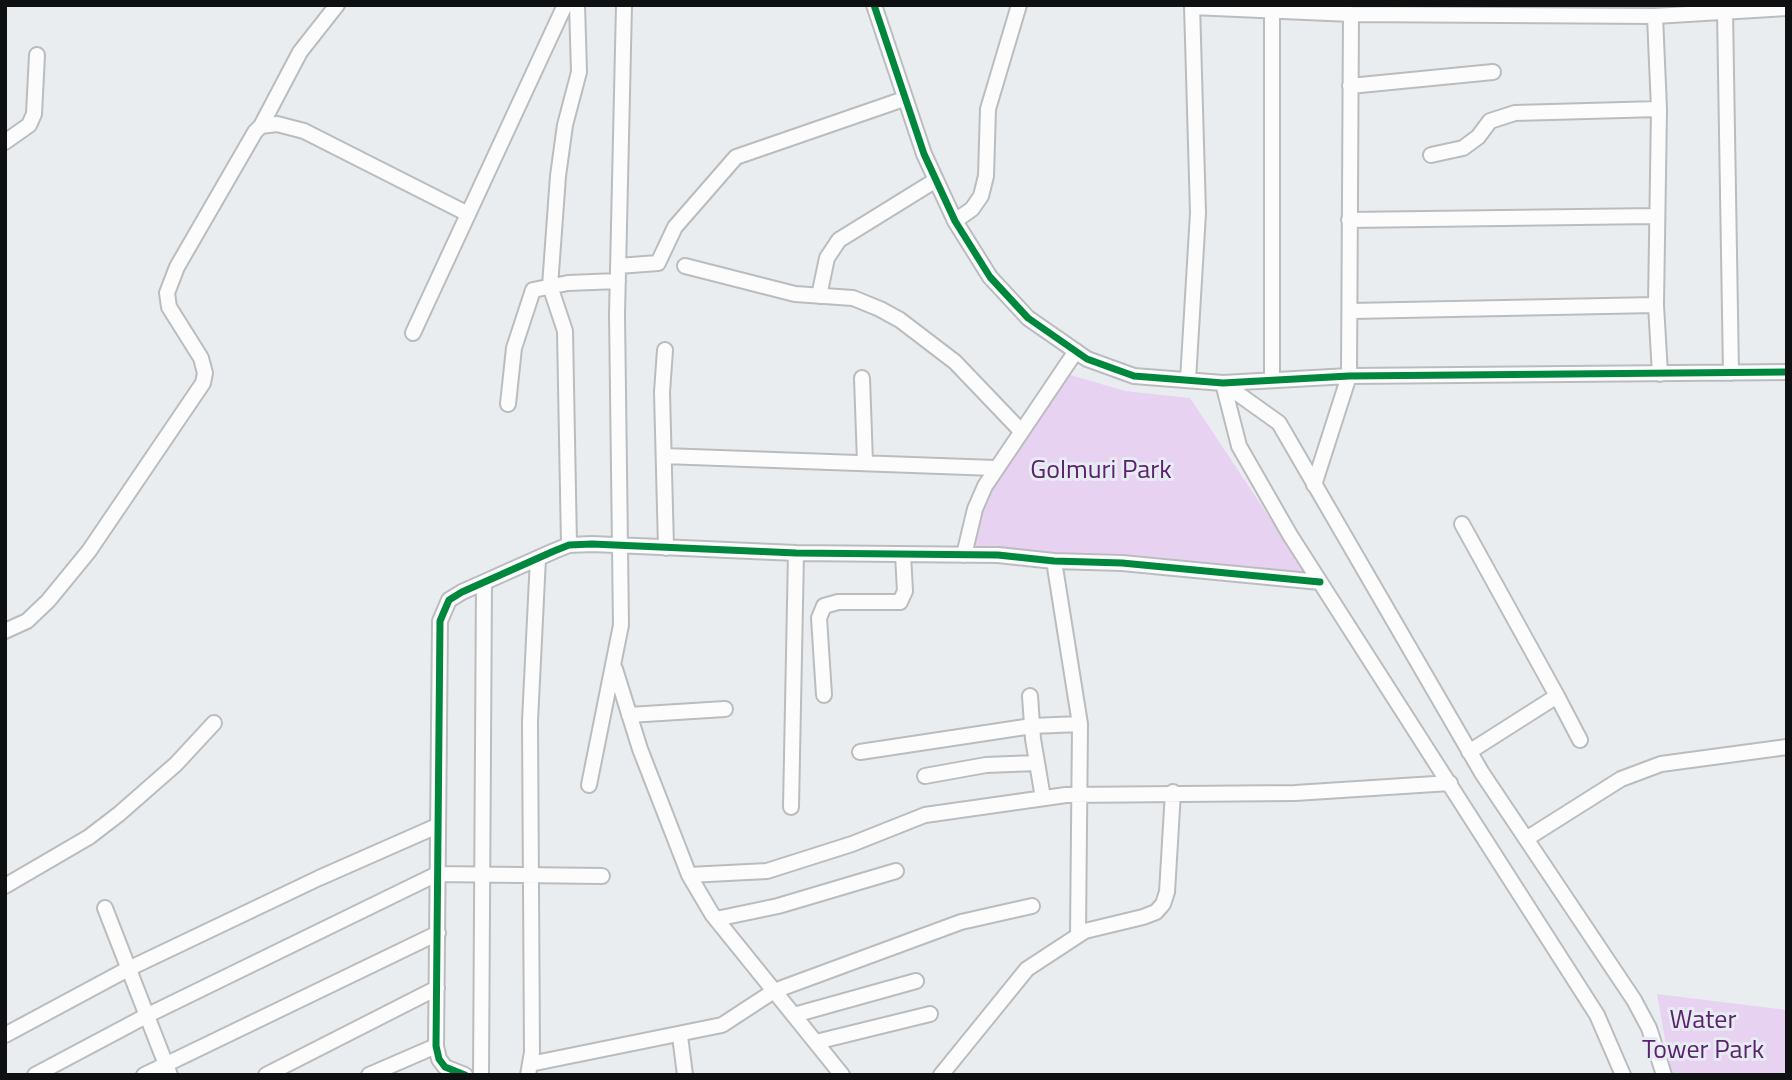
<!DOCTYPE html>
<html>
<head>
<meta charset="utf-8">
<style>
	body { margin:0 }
	#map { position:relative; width:1792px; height:1080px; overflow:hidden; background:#eaedf0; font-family:"Titillium Web",sans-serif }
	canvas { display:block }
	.frame { position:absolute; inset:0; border:7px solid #0e1012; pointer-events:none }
</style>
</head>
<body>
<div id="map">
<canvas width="1792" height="1080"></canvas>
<div class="frame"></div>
</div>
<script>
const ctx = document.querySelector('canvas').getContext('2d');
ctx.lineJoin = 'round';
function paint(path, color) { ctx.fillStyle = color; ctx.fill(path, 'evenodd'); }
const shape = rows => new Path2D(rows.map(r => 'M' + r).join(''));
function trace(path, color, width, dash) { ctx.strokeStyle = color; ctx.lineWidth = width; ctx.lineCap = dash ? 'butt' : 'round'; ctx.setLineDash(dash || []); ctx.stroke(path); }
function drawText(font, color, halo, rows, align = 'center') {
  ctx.font = font + ' "Titillium Web",sans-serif'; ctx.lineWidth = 6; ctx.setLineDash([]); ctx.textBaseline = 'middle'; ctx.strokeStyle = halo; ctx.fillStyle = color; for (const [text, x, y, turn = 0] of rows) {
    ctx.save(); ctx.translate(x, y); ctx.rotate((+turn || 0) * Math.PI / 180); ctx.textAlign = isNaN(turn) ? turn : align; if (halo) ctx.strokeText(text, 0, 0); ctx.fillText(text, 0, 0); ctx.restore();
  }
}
const green = shape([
	[1064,373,1125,391,1190,398,1309,577,1150,558,991,551,972,546,990,487],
	[1657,994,1787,1010,1787,1075,1671,1073]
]);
const minor = shape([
	[874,5,924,154,955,221,990,277,1028,318,1087,359,1134,376,1223,383,1349,376,1787,372],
	[1192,7,1351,14,1655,16,1787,8],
	[1272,10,1272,380],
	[1725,12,1731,373],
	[1655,16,1659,109,1656,305,1660,374],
	[1350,86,1493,72],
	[261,126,300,52,337,5],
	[5,142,29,125,34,114,37,55],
	[1431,155,1463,148,1478,137,1490,121,1515,113,1659,109],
	[1349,220,1655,216],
	[955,221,972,209,981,196,986,176,988,109,1019,5],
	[618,266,658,263,675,227,736,157,904,99],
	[685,266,795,294,853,298,880,309,900,320,955,362,1021,431],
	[819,296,827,258,839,240,936,180],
	[1351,311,1656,305],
	[413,333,565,5],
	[665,350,662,392,666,548],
	[862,378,865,462],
	[1188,380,1198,213,1192,5],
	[1223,383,1279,423,1482,773,1634,1000,1649,1028,1664,1075],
	[1223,383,1239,446,1290,535,1597,1015,1623,1075],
	[508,404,514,348,533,290,568,283,618,281],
	[664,456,995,468],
	[1314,485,1349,376,1351,14],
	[1462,524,1557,696,1469,752],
	[569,545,565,331,550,286,558,176,565,125,579,72,577,5],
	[964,555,975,509,985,486,1076,351],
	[1054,561,1080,724,1078,935],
	[5,631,27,621,48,601,89,551,203,383,205,373,201,358,169,307,167,293,177,267,255,132,261,126,277,124,304,131,468,214],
	[615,669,640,749,689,875,712,914,842,1075],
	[824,695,819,618,824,606,838,602,900,602,905,591,903,555],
	[1030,696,1033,739,1043,798],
	[1557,696,1580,740],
	[629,715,725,709],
	[860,752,1032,726,1080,724],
	[925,776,986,765,1036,763],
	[589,785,621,625,617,314,624,5],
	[791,807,796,553],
	[1526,839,1621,779,1661,764,1787,747],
	[689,875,767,871,852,844,925,815,1066,795,1295,793,1450,783],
	[5,886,89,837,119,814,176,764,214,723],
	[105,908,170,1075],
	[716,919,778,906,896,871],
	[794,1015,916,981],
	[5,1035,126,970,319,878,437,826],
	[680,1036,685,1075],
	[816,1042,930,1014],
	[530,1064,722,1025,774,991,961,922,1032,906],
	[35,1075,146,1016,437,874,602,876],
	[144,1075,438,933],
	[266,1075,437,988],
	[369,1075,436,1046],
	[465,1075,445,1067,439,1059,436,1046,440,621,449,600,462,592,554,551,569,545,592,544,796,553,998,555,1054,561,1122,563,1320,582],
	[481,1075,484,582],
	[528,1075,532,1052,530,721,538,558],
	[941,1075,1027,969,1085,931,1143,917,1156,912,1163,904,1167,892,1173,792]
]);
const cycleway = shape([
	[874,5,924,154,955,221,990,277,1028,318,1087,359,1134,376,1223,383,1349,376,1787,372],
	[465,1075,445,1067,439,1059,436,1046,440,621,449,600,462,592,554,551,569,545,592,544,796,553,998,555,1054,561,1122,563,1320,582]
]);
const parkNames = [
	["Golmuri Park",1101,472],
	["Water",1703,1022],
	["Tower Park",1703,1052]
];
paint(green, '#e8d2f2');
trace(minor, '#babcbe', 18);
trace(minor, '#fcfcfd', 14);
trace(cycleway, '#00873e', 7);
drawText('26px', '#5b226d', '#e7ecf3', parkNames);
</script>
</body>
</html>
